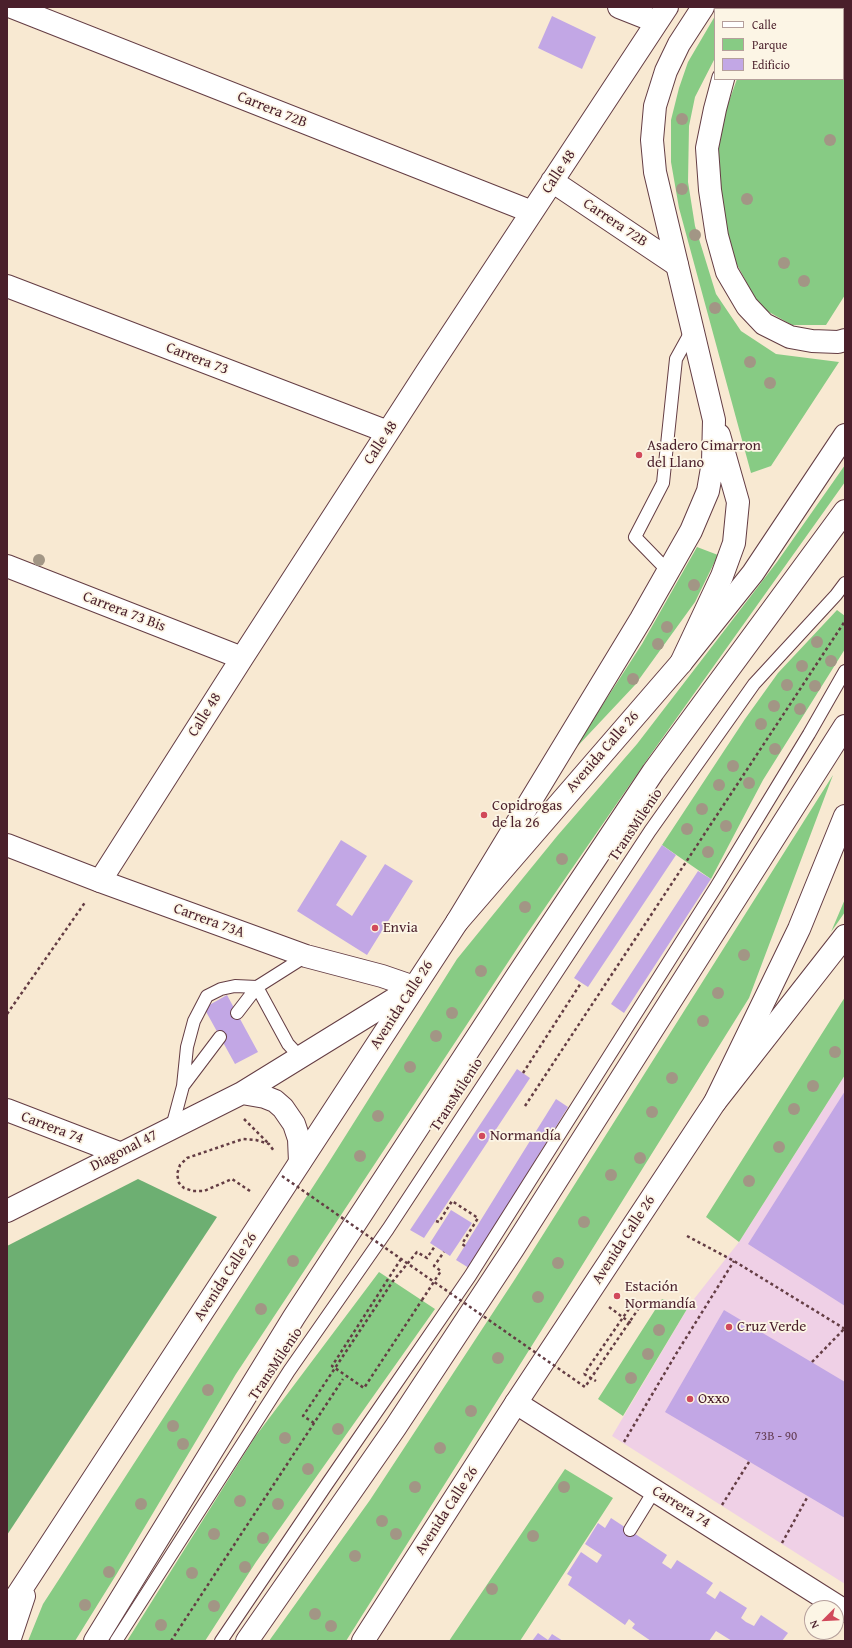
<!DOCTYPE html>
<html>
<head>
<meta charset="utf-8">
<style>
	body { margin:0 }
	#map { position:relative; width:852px; height:1648px; overflow:hidden; background:#f8e9d2; font-family:"Gentium Book Plus",serif }
	canvas { display:block }
	.frame { position:absolute; inset:0; border:8px solid #4a1f2b; pointer-events:none }
	.legend { position:absolute; left:714px; top:8px; width:130px; height:72px; box-sizing:border-box; background:#fcf5e5; border:1px solid #b59f9b; margin:0; padding:5px 7px; list-style:none; font-size:12px; color:#4a1f2b }
	.legend li { display:flex; align-items:center; gap:8px; height:20px }
	.legend b { width:20px; border:1px solid #b59f9b }
	.north { position:absolute; left:804px; top:1600px; width:40px; height:40px; box-sizing:border-box; background:#fcf5e5; border:1px solid #b59f9b; border-radius:50%; rotate:246deg; font-size:11px; font-weight:700; line-height:16px; text-align:center; color:#4a1f2b }
	.north::after { content:''; display:block; margin:auto; width:14px; height:18px; background:#d1495b; clip-path:polygon(50% 0,100% 100%,50% 72%,0 100%) }
</style>
</head>
<body>
<div id="map">
<canvas width="852" height="1648"></canvas>
<div class="frame"></div>
<ul class="legend">
<li><b style="height:5px;background:#fff"></b>Calle</li>
<li><b style="height:11px;background:#87cb84"></b>Parque</li>
<li><b style="height:11px;background:#c2a7e5"></b>Edificio</li>
</ul>
<div class="north">N</div>
</div>
<script>
const ctx = document.querySelector('canvas').getContext('2d');
ctx.lineJoin = 'round';
function paint(path, color) { ctx.fillStyle = color; ctx.fill(path, 'evenodd'); }
const shape = rows => new Path2D(rows.map(r => 'M' + r).join(''));
function trace(path, color, width, dash) { ctx.strokeStyle = color; ctx.lineWidth = width; ctx.lineCap = dash ? 'butt' : 'round'; ctx.setLineDash(dash || []); ctx.stroke(path); }
function drawText(font, color, halo, rows, align = 'center') {
  ctx.font = font + ' "Gentium Book Plus",serif'; ctx.lineWidth = 3.5; ctx.setLineDash([]); ctx.textBaseline = 'middle'; ctx.strokeStyle = halo; ctx.fillStyle = color; for (const [text, x, y, turn = 0] of rows) {
    ctx.save(); ctx.translate(x, y); ctx.rotate((+turn || 0) * Math.PI / 180); ctx.textAlign = isNaN(turn) ? turn : align; if (halo) ctx.strokeText(text, 0, 0); ctx.fillText(text, 0, 0); ctx.restore();
  }
}
const built = shape([
	[845,1075,845,1584,612,1436,690,1304,739,1242]
]);
const green = shape([
	[778,7,845,7,845,295,826,325,792,325,760,307,735,261,722,212,716,157,723,118,737,79,843,79,843,9,777,9],
	[715,16,715,58,695,97,689,126,688,182,695,226,716,294,741,331,776,354,839,362,771,466,751,473,679,208,671,162,671,120,679,88,688,62],
	[845,465,845,482,651,754,524,938,236,1374,116,1575,75,1641,28,1641,43,1604,329,1162,457,959,558,835,637,744,777,562],
	[697,547,718,555,695,602,635,685,572,752,642,644],
	[837,610,845,616,845,649,763,780,711,879,662,845,745,719,778,673],
	[833,775,749,998,548,1320,346,1641,269,1641,370,1500,515,1279],
	[845,899,845,912,831,932],
	[845,997,845,1075,739,1242,706,1217],
	[379,1272,435,1309,256,1562,205,1641,127,1641,255,1437],
	[662,1299,690,1304,623,1416,598,1399],
	[565,1469,613,1498,520,1641,449,1641]
]);
const forest = shape([
	[138,1179,217,1217,7,1535,7,1246]
]);
const building = shape([
	[552,16,596,37,582,69,538,48],
	[341,840,367,856,336,905,352,916,385,864,413,881,367,955,297,911],
	[662,845,676,855,588,987,574,978],
	[698,871,711,879,624,1013,611,1004],
	[227,995,258,1052,235,1064,204,1008],
	[517,1069,530,1078,424,1238,410,1230],
	[845,1091,845,1306,748,1244],
	[556,1099,568,1107,469,1268,456,1260],
	[451,1210,472,1223,450,1256,430,1243],
	[724,1310,845,1382,845,1518,665,1412],
	[611,1518,667,1555,662,1563,671,1569,677,1560,713,1583,706,1593,715,1599,720,1591,747,1608,741,1618,746,1622,754,1626,761,1615,788,1633,782,1641,732,1641,716,1631,709,1641,651,1641,632,1628,635,1624,629,1619,625,1625,568,1585,572,1577,567,1574,581,1552,597,1563,602,1555,585,1544,598,1523,605,1528],
	[538,1633,548,1640,552,1634,563,1641,532,1641]
]);
const path = shape([
	[7,1014,86,901],
	[523,1073,581,983],
	[525,1106,845,621],
	[244,1119,269,1144],
	[250,1191,232,1179,204,1191,193,1191,184,1188,179,1183,177,1174,180,1165,187,1158,243,1139,256,1140,269,1144,274,1151],
	[436,1221,439,1222,452,1201,478,1218,462,1244,465,1246],
	[687,1236,734,1261,845,1329],
	[422,1300,441,1271,434,1266,444,1252],
	[609,1307,632,1324],
	[812,1362,845,1328],
	[584,1374,596,1381],
	[314,1423,303,1416,393,1281,417,1252,427,1258,435,1246],
	[624,1442,676,1354,734,1261],
	[722,1505,749,1462],
	[782,1543,808,1496],
	[171,1641,343,1379]
]);
const lane = shape([
	[668,571,635,537,663,483,676,359,692,330],
	[237,1013,257,987,306,956],
	[183,1086,220,1037],
	[172,1127,183,1086,187,1047,194,1021,207,996,221,989,235,986,257,987,288,1044,300,1057],
	[630,1530,654,1491],
	[116,1641,289,1371,388,1229,650,831,754,684,836,595,845,583],
	[221,1641,325,1487,470,1276,716,887,809,734,845,671]
]);
const street = shape([
	[12,7,532,212],
	[619,7,657,22],
	[552,181,677,265],
	[7,286,388,432],
	[7,566,242,658],
	[100,881,242,658,428,370,667,7],
	[7,1110,119,1153],
	[516,1403,845,1611]
]);
const secondary = shape([
	[7,845,100,881,306,956,382,976,414,987],
	[242,1093,265,1097,275,1101,283,1108,294,1124,299,1139,300,1162],
	[7,1211,242,1093,414,987]
]);
const primary = shape([
	[7,1611,457,922,681,663,753,573,845,435],
	[9,1641,24,1596],
	[95,1641,294,1317,517,976,653,772,845,511],
	[247,1641,395,1428,513,1249,845,726],
	[363,1641,516,1403,715,1102,799,929,845,816]
]);
const highway = shape([
	[762,9,764,7],
	[723,79,715,109,707,148,710,190,717,236,727,272,747,306,764,324,790,337,812,341,838,342,845,340],
	[681,663,722,576,734,543,738,502,719,435],
	[457,922,641,619,691,531,708,491,713,462,714,420,655,172,652,140,655,106,666,71,679,44,703,7],
	[715,1102,845,936]
]);
const pathBridge = shape([
	[282,1176,585,1387,639,1308,633,1303,584,1374],
	[401,1259,332,1366,364,1388,422,1300]
]);
const trees = [
	[682,119],
	[830,140],
	[682,189],
	[747,199],
	[695,235],
	[784,263],
	[804,281],
	[715,308],
	[750,362],
	[770,383],
	[39,560],
	[694,585],
	[667,627],
	[817,642],
	[658,644],
	[831,661],
	[802,666],
	[633,679],
	[787,685],
	[815,686],
	[774,706],
	[800,709],
	[761,724],
	[775,749],
	[733,766],
	[749,783],
	[719,785],
	[702,809],
	[726,826],
	[687,829],
	[708,852],
	[562,859],
	[525,907],
	[744,955],
	[481,971],
	[718,993],
	[452,1013],
	[703,1021],
	[436,1036],
	[835,1052],
	[410,1067],
	[672,1078],
	[813,1086],
	[794,1109],
	[652,1112],
	[378,1116],
	[779,1147],
	[360,1156],
	[640,1158],
	[611,1175],
	[749,1181],
	[584,1222],
	[293,1261],
	[558,1263],
	[538,1297],
	[261,1309],
	[659,1330],
	[648,1354],
	[498,1358],
	[631,1378],
	[208,1390],
	[471,1411],
	[173,1426],
	[338,1429],
	[285,1438],
	[183,1444],
	[440,1448],
	[308,1469],
	[415,1487],
	[564,1487],
	[240,1501],
	[141,1504],
	[278,1504],
	[382,1521],
	[214,1534],
	[396,1534],
	[533,1536],
	[263,1538],
	[355,1556],
	[245,1567],
	[109,1572],
	[192,1573],
	[492,1589],
	[85,1605],
	[214,1606],
	[315,1614],
	[161,1625],
	[331,1626]
];
const markers = [
	[639,455,4,"#d1495b"],
	[484,815,4,"#d1495b"],
	[375,928,4,"#d1495b"],
	[482,1136,4,"#d1495b"],
	[617,1296,4,"#d1495b"],
	[729,1327,4,"#d1495b"],
	[690,1399,4,"#d1495b"]
];
const numberNames = [
	["73B - 90",776,1437]
];
const streetNames = [
	["Carrera 72B",272,110,22],
	["Calle 48",559,172,-57],
	["Carrera 72B",615,223,34],
	["Carrera 73",197,359,21],
	["Calle 48",381,443,-57],
	["Carrera 73 Bis",124,612,21],
	["Calle 48",205,715,-58],
	["Avenida Calle 26",603,752,-49],
	["TransMilenio",636,825,-56],
	["Carrera 73A",209,921,20],
	["Avenida Calle 26",402,1005,-57],
	["TransMilenio",457,1095,-57],
	["Carrera 74",52,1128,21],
	["Diagonal 47",124,1151,-27],
	["Avenida Calle 26",624,1240,-57],
	["Avenida Calle 26",226,1277,-57],
	["TransMilenio",276,1364,-56],
	["Carrera 74",681,1507,32],
	["Avenida Calle 26",447,1511,-57]
];
const poiNames = [
	["Asadero Cimarron",647,446],
	["del Llano",647,463],
	["Copidrogas",492,806],
	["de la 26",492,823],
	["Envia",383,928],
	["Normandía",490,1136],
	["Estación",625,1287],
	["Normandía",625,1304],
	["Cruz Verde",737,1327],
	["Oxxo",698,1399]
];
paint(built, '#efd0e6');
paint(green, '#87cb84');
paint(forest, '#6daf72');
paint(building, '#c2a7e5');
trace(lane, '#643d44', 14);
trace(street, '#643d44', 24);
trace(secondary, '#643d44', 24);
trace(primary, '#643d44', 24);
trace(highway, '#643d44', 24);
trace(path, '#643d44', 2.5, [3, 3]);
trace(lane, '#fff', 12);
trace(street, '#fff', 22);
trace(secondary, '#fff', 22);
trace(primary, '#fff', 22);
trace(highway, '#fff', 22);
trace(pathBridge, '#643d44', 2.5, [3, 3]);
ctx.fillStyle = '#a29685';
for (const [x, y] of trees) { ctx.beginPath(); ctx.arc(x, y, 6, 0, 2 * Math.PI); ctx.fill(); }
for (const [x, y, r, color] of markers) { const dot = new Path2D(); dot.arc(x, y, r, 0, 2 * Math.PI); ctx.fillStyle = color; ctx.fill(dot); trace(dot, '#fcf5e5', 1.5); }
drawText('13px', '#68415a', null, numberNames);
drawText('15px', '#4a1f2b', '#fcf5e5', streetNames);
drawText('15px', '#4a1f2b', '#fcf5e5', poiNames, 'left');
</script>
</body>
</html>
